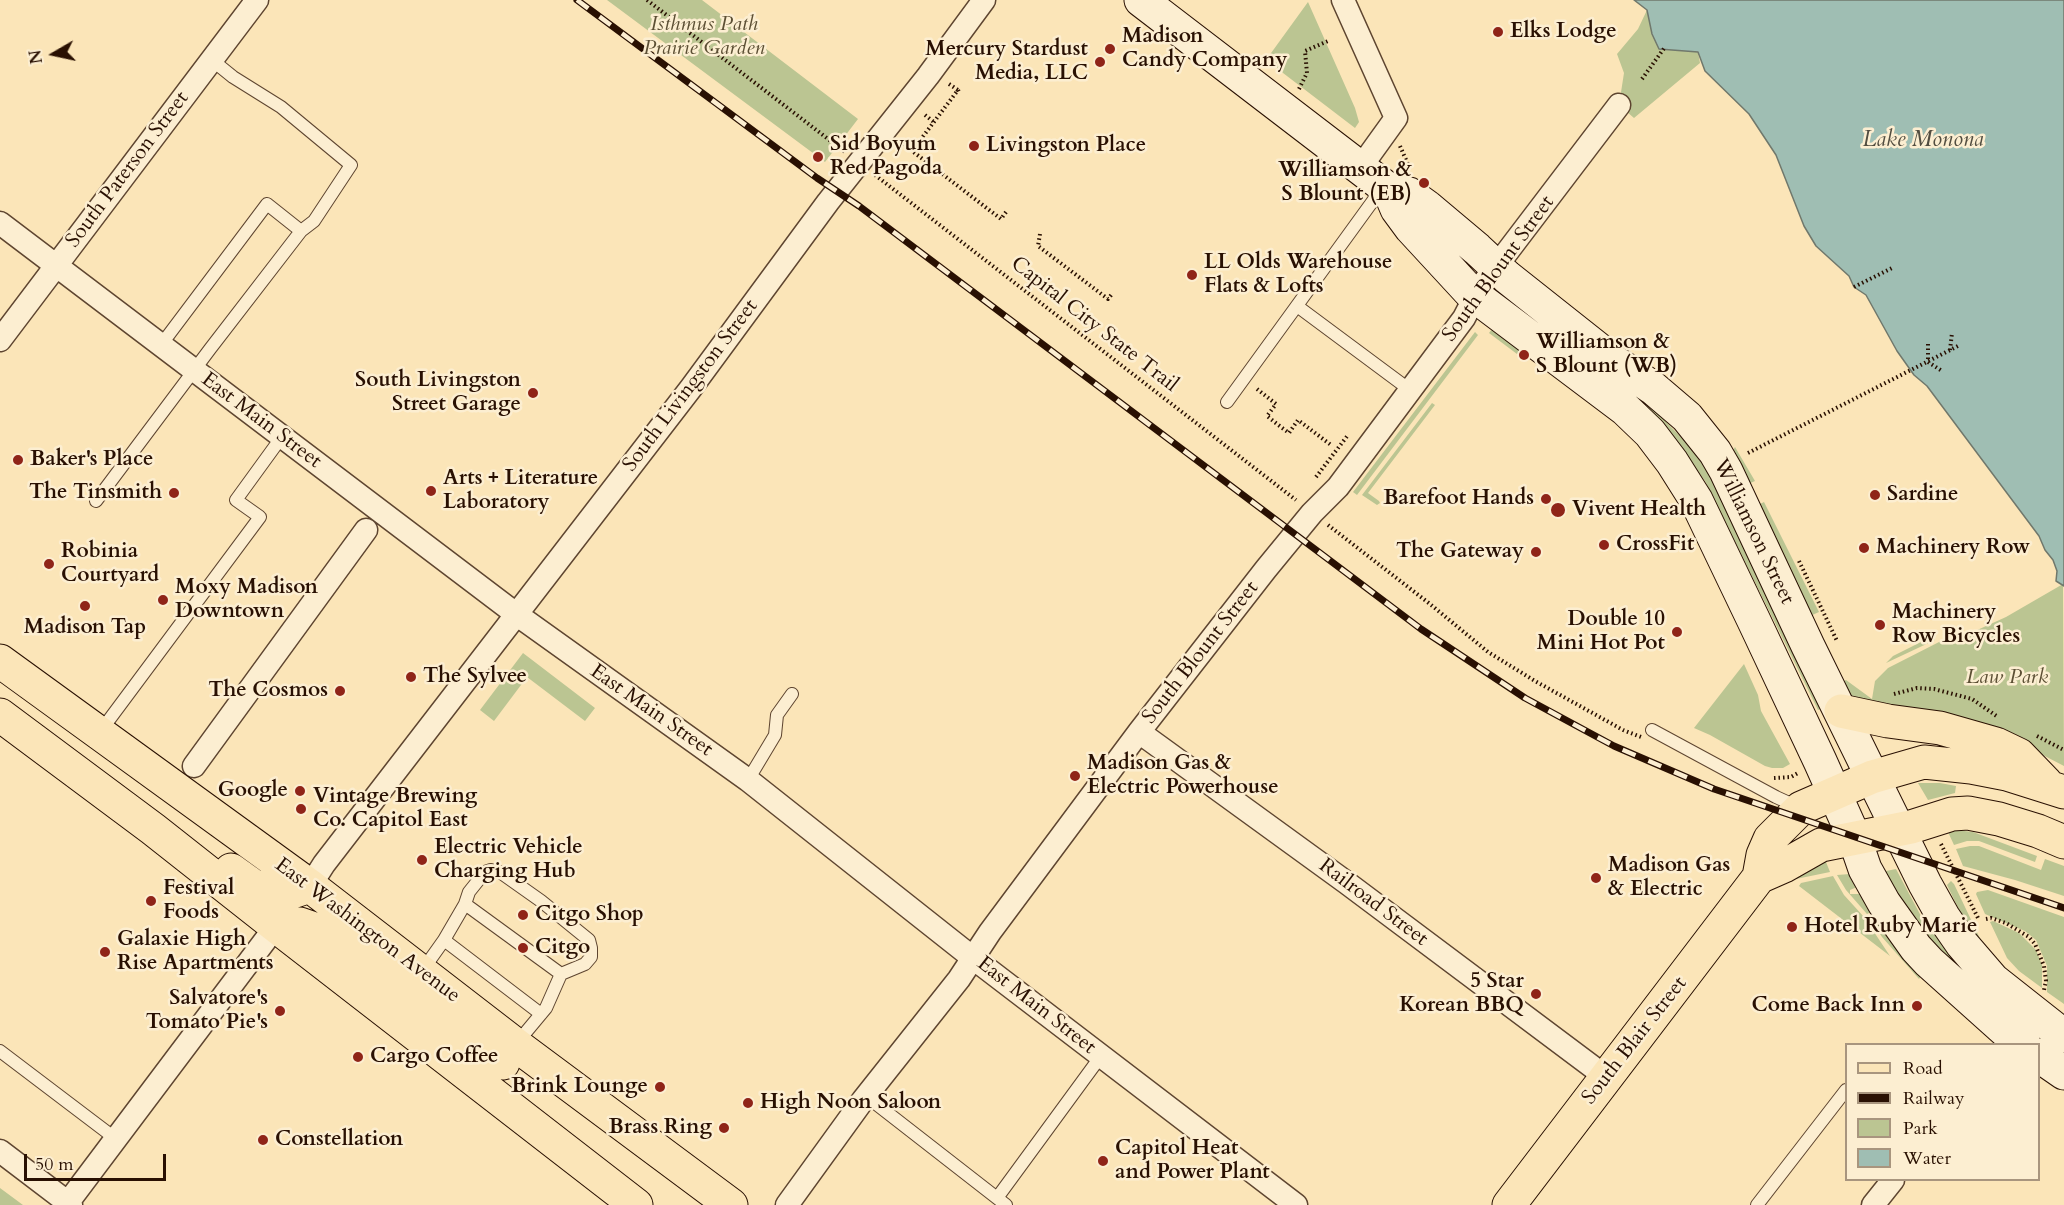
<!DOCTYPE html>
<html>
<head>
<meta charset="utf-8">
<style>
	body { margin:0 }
	#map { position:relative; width:2064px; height:1205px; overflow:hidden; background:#fbe5b8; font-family:Cardo,serif }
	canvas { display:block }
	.legend { position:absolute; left:1845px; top:1043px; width:195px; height:138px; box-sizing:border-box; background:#fceed1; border:2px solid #a8957e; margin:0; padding:8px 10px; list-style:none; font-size:18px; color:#291002 }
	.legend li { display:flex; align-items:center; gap:12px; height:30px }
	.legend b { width:30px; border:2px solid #a8957e }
	.north { position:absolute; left:24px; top:24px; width:60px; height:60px; -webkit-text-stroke:4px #fceed1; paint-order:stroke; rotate:261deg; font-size:16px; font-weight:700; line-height:24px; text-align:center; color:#291002 }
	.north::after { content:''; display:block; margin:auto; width:21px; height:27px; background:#291002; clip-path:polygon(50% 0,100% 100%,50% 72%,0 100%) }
	.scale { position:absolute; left:24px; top:1154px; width:142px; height:27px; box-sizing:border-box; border:3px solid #291002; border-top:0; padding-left:8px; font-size:18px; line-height:21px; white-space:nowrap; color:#291002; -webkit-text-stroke:4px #fceed1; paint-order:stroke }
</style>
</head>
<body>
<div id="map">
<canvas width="2064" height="1205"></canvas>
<ul class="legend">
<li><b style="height:8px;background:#fbe5b8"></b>Road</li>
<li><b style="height:8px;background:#291002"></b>Railway</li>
<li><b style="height:16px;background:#bbc592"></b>Park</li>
<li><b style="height:16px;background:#9fbeb3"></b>Water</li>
</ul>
<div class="north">N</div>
<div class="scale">50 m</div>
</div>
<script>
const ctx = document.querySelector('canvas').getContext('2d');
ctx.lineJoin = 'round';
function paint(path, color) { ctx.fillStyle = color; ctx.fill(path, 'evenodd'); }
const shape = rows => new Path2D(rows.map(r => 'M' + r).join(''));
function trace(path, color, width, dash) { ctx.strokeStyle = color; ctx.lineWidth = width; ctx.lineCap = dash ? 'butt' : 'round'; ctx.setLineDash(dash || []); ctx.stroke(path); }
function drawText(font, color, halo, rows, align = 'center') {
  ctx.font = font + ' Cardo,serif'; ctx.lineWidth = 5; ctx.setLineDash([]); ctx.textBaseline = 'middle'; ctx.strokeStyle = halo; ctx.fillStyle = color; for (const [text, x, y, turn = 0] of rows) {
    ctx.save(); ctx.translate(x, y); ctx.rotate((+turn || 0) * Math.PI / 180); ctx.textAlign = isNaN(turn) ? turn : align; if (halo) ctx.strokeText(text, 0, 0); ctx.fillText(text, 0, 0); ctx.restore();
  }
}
const green = shape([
	[607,0,702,0,858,119,825,162],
	[1308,2,1355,108,1359,122,1355,128,1266,60],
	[1647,10,1652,34,1698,52,1700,63,1634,118,1619,105,1624,73,1617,54,1638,29],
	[1492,329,1521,350,1517,354,1489,333],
	[1475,332,1478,335,1357,495,1353,492],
	[1609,377,1633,392,1664,420,1687,443,1711,473,1824,707,1818,710,1705,481,1689,459],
	[1432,403,1435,405,1368,493,1379,501,1380,503,1377,505,1362,495],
	[1735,447,1755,481,1748,484,1730,456],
	[1764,502,1819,612,1810,616,1758,505],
	[2063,584,2064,766,2039,753,1853,698,1842,682,1846,680,1872,699,1875,681,1888,668,1943,640,1964,636,2006,617],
	[1933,636,1935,640,1886,663,1893,656],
	[523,653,595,708,585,721,527,677,494,721,480,710],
	[1744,664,1758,695,1761,711,1790,764,1783,768,1772,768,1765,766,1710,735,1694,728],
	[1918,783,1940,783,1956,786,1955,793,1928,800],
	[1956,830,1973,832,2037,856,2035,862,1979,841,1967,841,1954,845,1948,832],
	[1970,846,1979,846,2041,870,2045,859,2064,866,2064,896,2015,880,1963,866,1956,849],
	[1821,862,1826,862,1830,872,1796,879,1795,878],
	[1896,869,1922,918,1981,984,1944,961,1881,872],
	[1850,874,1857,887,1850,890,1850,894,1861,894,1871,912,1867,914,1846,890,1837,875],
	[1833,876,1844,895,1864,917,1890,956,1799,886,1801,883],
	[1951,881,1954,884,1986,951,1977,947,1947,885],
	[1988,890,2064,917,2064,1004,2047,992,2047,966,2036,940,2025,931,1985,914,1976,894,1977,892],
	[1876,919,1902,956,1921,976,1919,979,1882,937,1872,922],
	[1993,921,2019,933,2036,950,2042,965,2042,988,2019,971,2007,958,1990,922],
	[0,1188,23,1205,0,1205]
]);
const water = shape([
	[1634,0,2064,0,2064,586,2056,581,2057,571,2053,560,2045,550,2039,536,1927,386,1914,375,1897,351,1866,295,1854,287,1849,276,1816,246,1804,226,1776,155,1749,114,1705,71,1698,52,1659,49,1652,34,1647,10,1634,0]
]);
const path = shape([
	[647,0,845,152],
	[1642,79,1665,47],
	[949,84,958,90],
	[1299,89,1307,73,1305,51,1328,41],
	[925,115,935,123],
	[903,144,1001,219,1006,212],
	[1400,146,1410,169],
	[912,151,958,90,959,92],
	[875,175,1296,500],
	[1040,234,1038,246,1108,299,1112,294],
	[1854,287,1894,267],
	[1928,344,1928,362,1942,371],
	[1950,350,1952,333],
	[1257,389,1276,404,1267,416,1277,424,1289,433,1298,420,1331,445],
	[1748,453,1958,346],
	[1316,477,1348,435],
	[1328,525,1430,604,1488,652,1535,681,1623,730,1641,737],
	[1799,561,1837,641],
	[1894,694,1917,688,1934,689,1972,699,1998,717],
	[2037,736,2064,750],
	[1774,778,1791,777,1798,773],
	[1941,844,1979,920],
	[1986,919,1991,918,2006,923,2029,937,2035,944,2044,966,2046,981,2044,990]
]);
const lane = shape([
	[212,60,233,77,281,107,351,165,314,221,301,231],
	[1297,306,1410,390],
	[1227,402,1383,187],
	[96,501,210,349,301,231,267,204,161,345],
	[1652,730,1776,797,1800,808],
	[100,732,260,517,236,500,281,438],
	[748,780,775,735,777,715,792,694],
	[465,904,469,892,485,872,491,870,500,872,541,901,589,940,591,948,591,957,585,964,561,974],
	[444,940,541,1014],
	[422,971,444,940,465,904,561,974,546,1008,516,1044],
	[0,1051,116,1139],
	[866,1096,1006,1205],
	[997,1198,1101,1056],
	[1757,1205,1846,1090]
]);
const street = shape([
	[1343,0,1396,118,1360,168],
	[0,223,516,614,748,780,973,958,1296,1205],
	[0,340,257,0],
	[1139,732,1347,883,1606,1077],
	[194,766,366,530],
	[310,886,324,864,691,388,828,202,928,76,984,0],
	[0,1151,71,1205],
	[66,1205,276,926],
	[787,1205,863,1100,959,979,990,932,1139,732,1266,569,1312,513,1338,487,1464,318,1479,289,1619,105],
	[1873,1205,1893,1180]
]);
const secondary = shape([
	[1141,0,1389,190,1409,194,1427,207,1477,249,1507,277,1613,361,1653,388,1687,417,1715,452,1726,471,1808,646,1925,884,1944,918,1962,944,1993,980,2064,1036],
	[1389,190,1397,209,1411,228,1471,293,1625,409,1650,433,1672,462,1696,500,1755,623,1820,761,1854,837,1865,869,1884,903,1916,948,1929,962,2006,1031,2024,1044],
	[2038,1055,2064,1073]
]);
const primary = shape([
	[0,661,310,886,516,1045,731,1205],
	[1841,711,1888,721,1940,728,1996,744,2019,755,2046,783],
	[0,715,153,829,276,926,636,1205],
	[231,870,252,885,267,891,289,893,310,886],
	[1759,877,1784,866,1821,845,1911,827,1952,814,1968,813,1999,819,2038,831,2064,842],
	[276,926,300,924,323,932,503,1063],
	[1509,1205,1759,877,1763,855,1770,839,1801,808,1872,777,1924,762,1971,767,2007,774,2064,792]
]);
const rail = shape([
	[577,0,817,178,859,206,1421,629,1525,698,1614,746,1714,789,2064,908]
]);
const markers = [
	[1498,32,6,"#8f2418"],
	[1110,49,6,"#8f2418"],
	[1100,62,6,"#8f2418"],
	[974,146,6,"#8f2418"],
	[818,157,6,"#8f2418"],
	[1424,183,6,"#8f2418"],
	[1192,275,6,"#8f2418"],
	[1524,355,6,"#8f2418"],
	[533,393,6,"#8f2418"],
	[18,460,6,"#8f2418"],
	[431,491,6,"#8f2418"],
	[174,493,6,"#8f2418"],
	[1875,495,6,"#8f2418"],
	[1546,499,6,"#8f2418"],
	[1558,510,8,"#8f2418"],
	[1604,545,6,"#8f2418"],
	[1864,548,6,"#8f2418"],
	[1536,552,6,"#8f2418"],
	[49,564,6,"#8f2418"],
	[163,600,6,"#8f2418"],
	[85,606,6,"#8f2418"],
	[1880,625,6,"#8f2418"],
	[1677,632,6,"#8f2418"],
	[411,677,6,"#8f2418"],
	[340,691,6,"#8f2418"],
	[1075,776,6,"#8f2418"],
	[300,791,6,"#8f2418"],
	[301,809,6,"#8f2418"],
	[422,860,6,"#8f2418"],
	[1596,878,6,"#8f2418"],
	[151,901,6,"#8f2418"],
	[523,915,6,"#8f2418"],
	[1792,927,6,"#8f2418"],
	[523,948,6,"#8f2418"],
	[105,952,6,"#8f2418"],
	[1536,994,6,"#8f2418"],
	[1917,1006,6,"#8f2418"],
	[280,1011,6,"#8f2418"],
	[358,1057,6,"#8f2418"],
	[660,1087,6,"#8f2418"],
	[748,1103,6,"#8f2418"],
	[724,1128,6,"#8f2418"],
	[263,1140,6,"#8f2418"],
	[1103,1161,6,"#8f2418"]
];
const parkNames = [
	["Isthmus Path",704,25],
	["Prairie Garden",704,49],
	["Law Park",2007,678]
];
const poiNames = [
	["Elks Lodge",1510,32],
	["Madison",1122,37],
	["Candy Company",1122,61],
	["Mercury Stardust",1088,50,"right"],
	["Media, LLC",1088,74,"right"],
	["Sid Boyum",830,145],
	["Red Pagoda",830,169],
	["Livingston Place",986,146],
	["Williamson &",1412,171,"right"],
	["S Blount (EB)",1412,195,"right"],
	["LL Olds Warehouse",1204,263],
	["Flats & Lofts",1204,287],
	["Williamson &",1536,343],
	["S Blount (WB)",1536,367],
	["South Livingston",521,381,"right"],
	["Street Garage",521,405,"right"],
	["Baker's Place",30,460],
	["Arts + Literature",443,479],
	["Laboratory",443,503],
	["The Tinsmith",162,493,"right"],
	["Sardine",1887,495],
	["Barefoot Hands",1534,499,"right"],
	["Vivent Health",1572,510],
	["CrossFit",1616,545],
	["Machinery Row",1876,548],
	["Robinia",61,552],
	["Courtyard",61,576],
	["The Gateway",1524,552,"right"],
	["Moxy Madison",175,588],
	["Downtown",175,612],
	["Machinery",1892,613],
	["Row Bicycles",1892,637],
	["Double 10",1665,620,"right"],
	["Mini Hot Pot",1665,644,"right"],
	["Madison Tap",85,628,"center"],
	["The Sylvee",423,677],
	["The Cosmos",328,691,"right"],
	["Madison Gas &",1087,764],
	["Electric Powerhouse",1087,788],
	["Google",288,791,"right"],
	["Vintage Brewing",313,797],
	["Co. Capitol East",313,821],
	["Electric Vehicle",434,848],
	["Charging Hub",434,872],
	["Madison Gas",1608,866],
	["& Electric",1608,890],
	["Festival",163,889],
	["Foods",163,913],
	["Citgo Shop",535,915],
	["Hotel Ruby Marie",1804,927],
	["Galaxie High",117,940],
	["Rise Apartments",117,964],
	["Citgo",535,948],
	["5 Star",1524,982,"right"],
	["Korean BBQ",1524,1006,"right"],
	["Salvatore's",268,999,"right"],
	["Tomato Pie's",268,1023,"right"],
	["Come Back Inn",1905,1006,"right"],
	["Cargo Coffee",370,1057],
	["Brink Lounge",648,1087,"right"],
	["High Noon Saloon",760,1103],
	["Brass Ring",712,1128,"right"],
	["Constellation",275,1140],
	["Capitol Heat",1115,1149],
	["and Power Plant",1115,1173]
];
const streetNames = [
	["South Paterson Street",128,170,-53],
	["South Blount Street",1499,269,-54],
	["Capital City State Trail",1094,325,38],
	["South Livingston Street",691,386,-53],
	["East Main Street",261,421,37],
	["Williamson Street",1753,532,64],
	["South Blount Street",1201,653,-52],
	["East Main Street",651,711,35],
	["Railroad Street",1373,903,37],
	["East Washington Avenue",367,931,37],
	["East Main Street",1036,1006,38],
	["South Blair Street",1635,1041,-52]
];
const waterNames = [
	["Lake Monona",1923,141]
];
paint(green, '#bbc592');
paint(water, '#9fbeb3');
trace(water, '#70786c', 1.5);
trace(lane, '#5e4530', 14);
trace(street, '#5e4530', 25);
trace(secondary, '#291002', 35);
trace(primary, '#291002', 35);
trace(path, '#291002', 4, [1.5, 3]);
trace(lane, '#fceed1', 12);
trace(street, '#fceed1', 22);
trace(secondary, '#fceed1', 33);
trace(primary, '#fbe5b8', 33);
trace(rail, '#291002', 7);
trace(rail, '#fceed1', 4.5, [14]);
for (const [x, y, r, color] of markers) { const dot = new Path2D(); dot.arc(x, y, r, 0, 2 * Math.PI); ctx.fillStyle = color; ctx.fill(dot); trace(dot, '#fceed1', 2); }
drawText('italic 21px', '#5c4f34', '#fceed1', parkNames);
drawText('bold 21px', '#291002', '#fceed1', poiNames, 'left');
drawText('21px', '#291002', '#fceed1', streetNames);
drawText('italic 22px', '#524d40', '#fceed1', waterNames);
</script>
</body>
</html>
